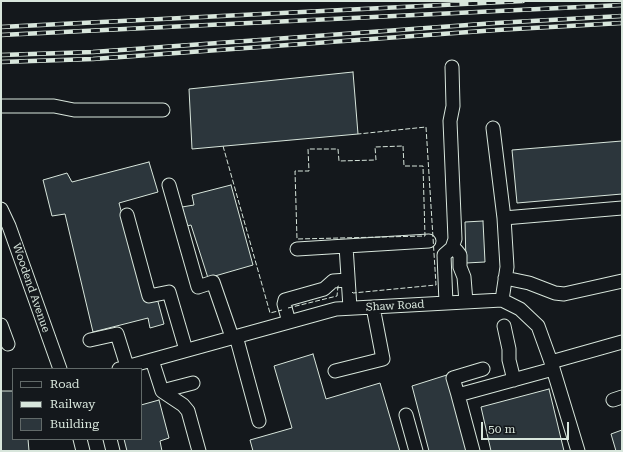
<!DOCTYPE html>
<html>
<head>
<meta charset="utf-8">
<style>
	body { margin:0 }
	#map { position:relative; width:623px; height:452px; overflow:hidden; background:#14181c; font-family:"Roboto Serif",serif }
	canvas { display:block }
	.frame { position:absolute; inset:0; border:2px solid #d8e6dc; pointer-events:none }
	.legend { position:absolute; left:12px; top:368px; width:130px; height:72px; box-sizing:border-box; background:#14181c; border:1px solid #626a69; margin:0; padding:5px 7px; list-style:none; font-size:12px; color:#d8e6dc }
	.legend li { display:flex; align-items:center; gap:8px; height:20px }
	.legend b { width:20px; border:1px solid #626a69 }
	.scale { position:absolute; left:481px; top:422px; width:88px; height:18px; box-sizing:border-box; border:2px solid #d8e6dc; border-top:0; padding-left:5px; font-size:12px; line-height:14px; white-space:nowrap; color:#d8e6dc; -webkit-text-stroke:3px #14181c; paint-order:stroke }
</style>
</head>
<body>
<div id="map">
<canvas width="623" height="452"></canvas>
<div class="frame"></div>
<ul class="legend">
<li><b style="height:5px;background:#14181c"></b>Road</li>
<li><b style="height:5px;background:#d8e6dc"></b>Railway</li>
<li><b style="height:11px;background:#2c363c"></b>Building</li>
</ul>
<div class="scale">50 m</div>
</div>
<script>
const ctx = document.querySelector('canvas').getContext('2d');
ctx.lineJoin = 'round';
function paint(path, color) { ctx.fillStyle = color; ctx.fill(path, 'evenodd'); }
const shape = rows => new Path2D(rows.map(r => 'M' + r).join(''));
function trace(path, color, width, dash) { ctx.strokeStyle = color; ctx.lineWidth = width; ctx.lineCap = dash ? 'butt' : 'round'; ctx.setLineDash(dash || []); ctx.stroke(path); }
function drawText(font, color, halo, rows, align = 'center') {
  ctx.font = font + ' "Roboto Serif",serif'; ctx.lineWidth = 3; ctx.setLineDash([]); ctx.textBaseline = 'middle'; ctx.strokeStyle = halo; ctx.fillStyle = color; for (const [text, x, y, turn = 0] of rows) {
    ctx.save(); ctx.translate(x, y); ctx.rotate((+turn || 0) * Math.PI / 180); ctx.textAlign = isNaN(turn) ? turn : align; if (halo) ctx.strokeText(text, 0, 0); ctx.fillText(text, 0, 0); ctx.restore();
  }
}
const building = shape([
	[353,72,358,134,192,149,189,89,353,72],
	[622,141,622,194,517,203,512,150,622,141],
	[149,162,158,192,119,203,145,301,157,298,164,324,150,328,148,318,93,332,65,214,52,216,43,180,67,173,72,182,149,162],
	[231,185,253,265,208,278,191,225,187,226,182,207,194,205,192,195,231,185],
	[483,221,485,262,466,263,465,222,483,221],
	[313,354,326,399,380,383,400,451,253,451,250,440,292,428,274,366,313,354],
	[450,374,472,451,429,451,412,386,450,374],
	[549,389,564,451,491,451,481,407,549,389],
	[1,391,13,391,13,439,28,439,29,451,1,451,1,391],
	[159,400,169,438,160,441,162,451,127,451,124,439,141,439,141,405,159,400],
	[622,430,622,451,616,451,611,434,622,430]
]);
const minor = shape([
	[1,106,54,106,74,110,163,110],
	[493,128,504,218,507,267,502,300],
	[169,185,198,287,213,282,232,337],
	[1,209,9,226,60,369],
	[127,215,149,296,169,292,186,350],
	[504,218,622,208],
	[346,246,429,241],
	[452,248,456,250,460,255,460,267,464,277,466,302],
	[297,249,346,246,350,308],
	[505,278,529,283,555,293,564,294,622,281],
	[446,303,444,255,452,248,455,239,450,121,453,106,452,67],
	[289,322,284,304,285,300,324,289,333,281,348,280],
	[1,325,8,344],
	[504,326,509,349,509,360,514,380],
	[236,336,259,421],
	[90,340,117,334,127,366],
	[152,360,162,391,183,405,188,411,199,451],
	[551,362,622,342],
	[119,369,336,309,502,300,520,309,538,326,551,362,578,451],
	[335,371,383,359,373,307],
	[162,391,193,383],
	[458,395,453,378,483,369],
	[613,400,622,397],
	[406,415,416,451],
	[80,439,83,451],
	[110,439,113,451],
	[473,451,458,395,553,369]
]);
const rail = shape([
	[1,27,523,1],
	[1,35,622,5],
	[1,55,93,52,496,23,622,16],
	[1,62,93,59,497,30,622,23]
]);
const fence = shape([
	[223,146,270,313,282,310],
	[403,146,404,166,423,166,425,236,297,239,295,171,309,171,308,149,338,149,339,161,376,160,375,147,403,146],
	[352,292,353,293,436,285,426,127,358,134],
	[288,308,337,296,338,286,339,286]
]);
const streetNames = [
	["Woodend Avenue",31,288,71],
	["Shaw Road",395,306,-3]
];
paint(building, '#2c363c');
trace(building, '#d8e6dc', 1);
trace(minor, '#d8e6dc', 15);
trace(minor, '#14181c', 13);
trace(rail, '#d8e6dc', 4.5);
trace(rail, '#14181c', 3, [9]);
trace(fence, '#d8e6dc', 1, [5, 2]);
drawText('11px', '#d8e6dc', '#14181c', streetNames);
</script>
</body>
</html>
